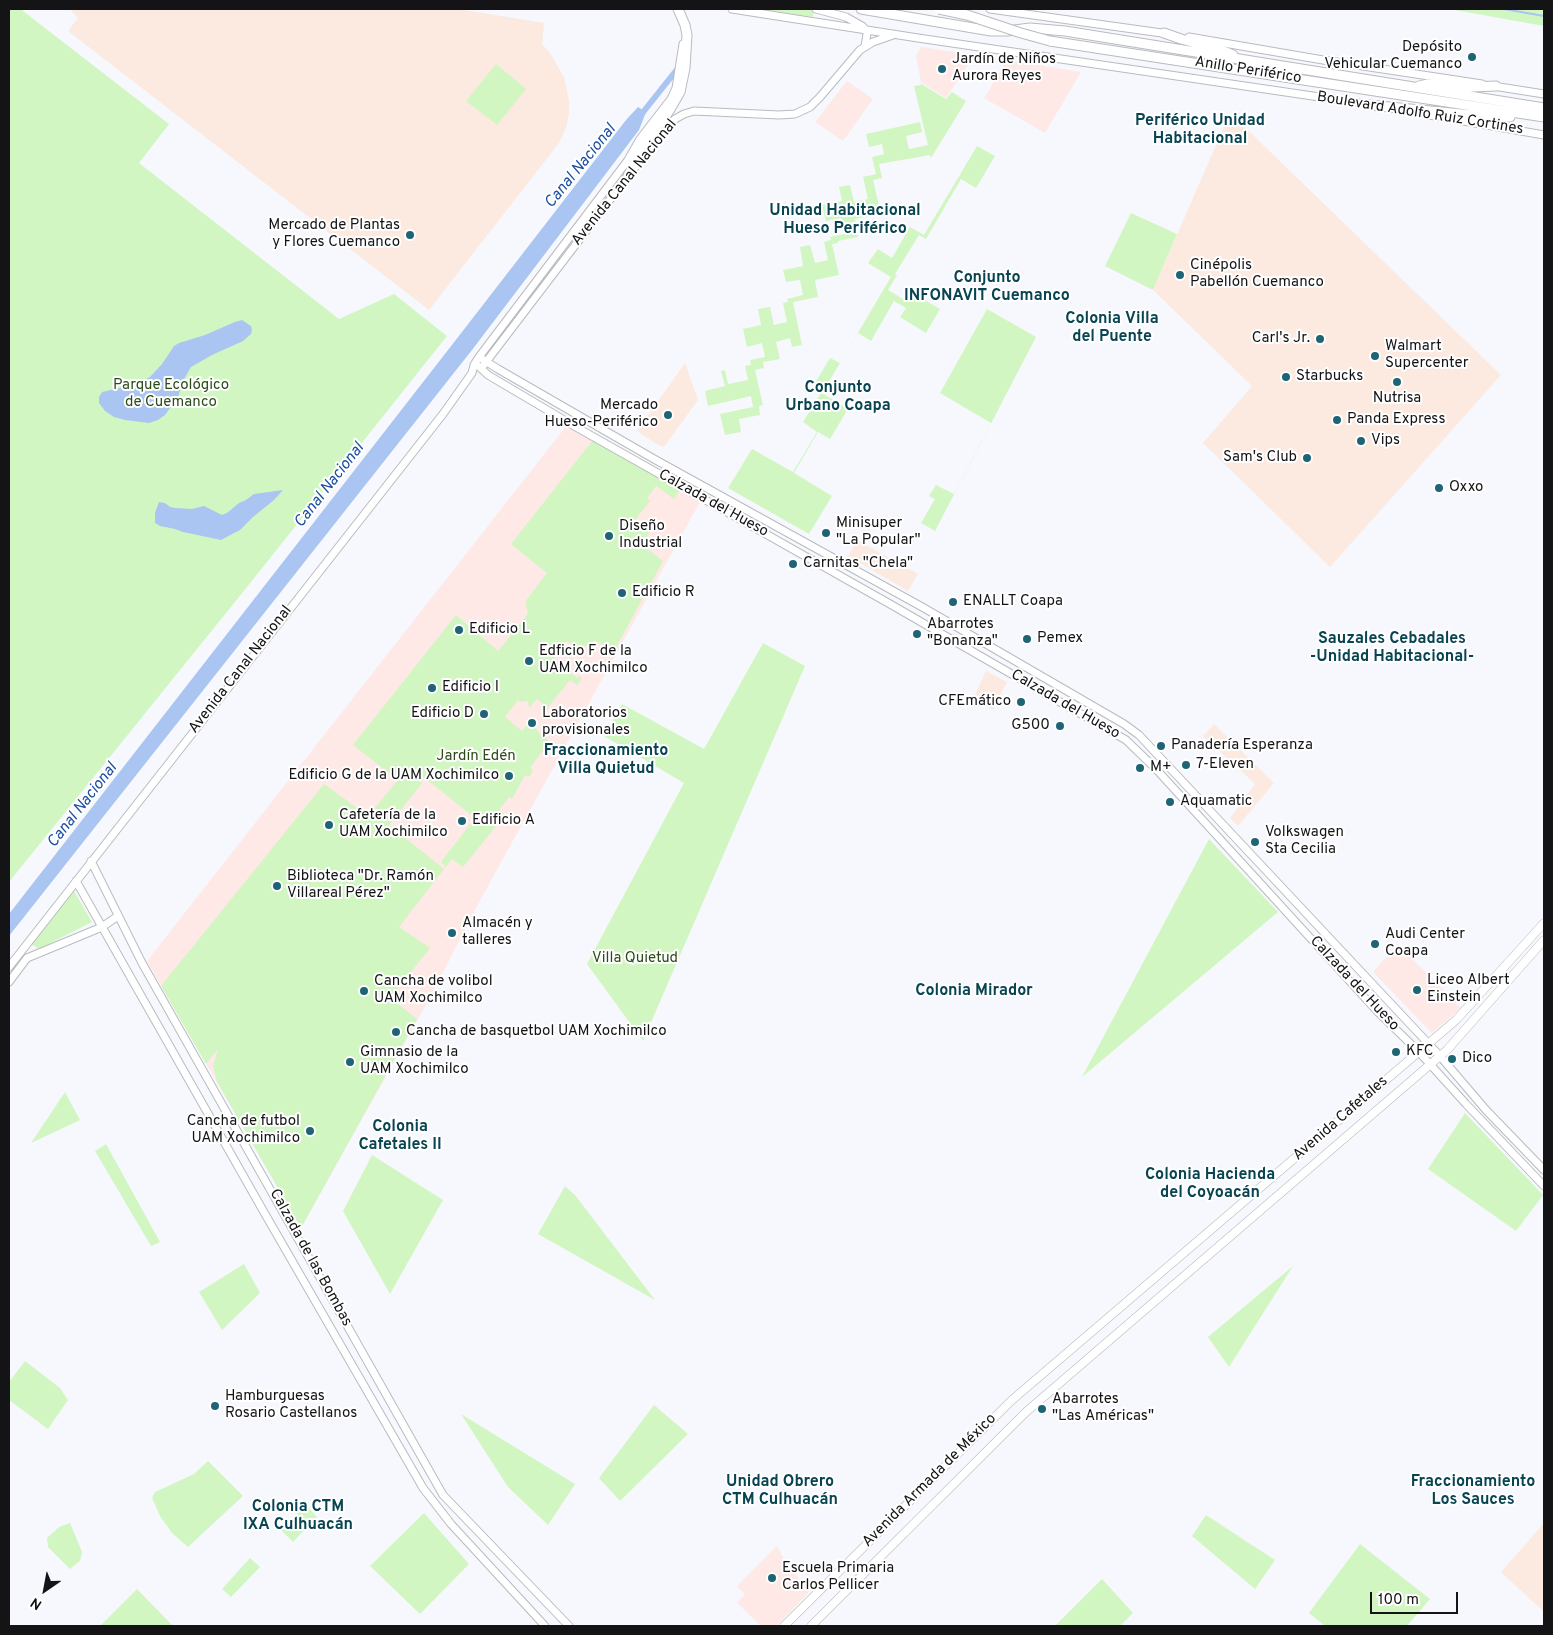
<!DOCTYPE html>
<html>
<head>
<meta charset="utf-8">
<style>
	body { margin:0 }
	#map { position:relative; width:1553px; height:1635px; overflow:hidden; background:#f6f8fd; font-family:Overpass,sans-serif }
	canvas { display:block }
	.frame { position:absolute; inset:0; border:10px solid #141416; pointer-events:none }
	.north { position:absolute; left:20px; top:1565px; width:50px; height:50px; -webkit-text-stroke:4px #fff; paint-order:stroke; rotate:213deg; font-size:14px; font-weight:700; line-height:20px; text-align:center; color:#141416 }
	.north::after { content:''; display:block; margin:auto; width:18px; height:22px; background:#141416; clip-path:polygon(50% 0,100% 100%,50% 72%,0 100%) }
	.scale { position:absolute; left:1370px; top:1592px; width:88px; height:22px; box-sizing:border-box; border:2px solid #141416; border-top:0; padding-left:6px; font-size:15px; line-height:18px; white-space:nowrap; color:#141416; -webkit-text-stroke:4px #fff; paint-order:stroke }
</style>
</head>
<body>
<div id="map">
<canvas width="1553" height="1635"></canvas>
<div class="frame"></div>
<div class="north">N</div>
<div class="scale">100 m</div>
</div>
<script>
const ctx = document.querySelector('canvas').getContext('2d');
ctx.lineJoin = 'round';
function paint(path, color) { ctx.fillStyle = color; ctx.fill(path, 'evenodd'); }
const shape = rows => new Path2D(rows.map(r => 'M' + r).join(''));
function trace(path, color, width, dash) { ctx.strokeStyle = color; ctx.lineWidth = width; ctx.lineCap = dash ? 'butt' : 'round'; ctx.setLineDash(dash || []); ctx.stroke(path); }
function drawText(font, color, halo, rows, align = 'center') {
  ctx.font = font + ' Overpass,sans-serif'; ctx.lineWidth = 4; ctx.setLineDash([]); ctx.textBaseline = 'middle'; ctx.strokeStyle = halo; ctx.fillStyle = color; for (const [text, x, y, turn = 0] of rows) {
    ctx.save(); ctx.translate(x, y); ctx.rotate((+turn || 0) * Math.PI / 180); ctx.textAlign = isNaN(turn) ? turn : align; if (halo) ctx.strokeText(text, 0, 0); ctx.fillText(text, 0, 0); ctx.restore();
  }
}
const commercial = shape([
	[70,9,459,9,544,23,542,44,550,53,564,77,569,101,569,114,566,128,559,143,429,310,68,31,78,18],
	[1230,113,1501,375,1330,567,1203,443,1252,386,1153,290],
	[685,363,698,400,664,447,658,445,637,431],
	[857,540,918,574,908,591,848,556],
	[986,671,1007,682,993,710,973,699],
	[1214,724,1274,783,1238,826,1230,818,1255,784,1203,736],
	[1544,1523,1544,1612,1501,1572]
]);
const education = shape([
	[921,47,974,55,946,98,921,82,916,56],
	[1007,60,1081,72,1045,133,984,98],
	[847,81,873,99,843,141,815,122],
	[567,425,700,502,478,904,431,996,301,1228,147,961],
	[1398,944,1461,1008,1432,1033,1373,972],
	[777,1546,789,1569,809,1588,809,1592,777,1626,761,1626,737,1603,745,1594,737,1586]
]);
const green = shape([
	[9,9,23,9,23,11,169,124,139,163,339,319,394,294,447,336,247,587,9,882],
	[760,9,814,9,813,17],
	[1449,9,1544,9,1544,26],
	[496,64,526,89,497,125,466,101],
	[920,83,946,99,952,92,966,101,931,158,930,155,879,164,882,178,873,180,881,214,855,219,858,237,838,241,838,243,832,244,839,275,815,280,818,297,793,302,802,345,792,347,790,338,776,342,780,359,763,362,764,368,755,370,763,405,759,406,760,415,739,419,741,432,725,435,720,414,753,407,751,396,708,406,705,391,725,386,721,371,725,370,728,384,748,380,745,366,751,365,750,360,765,357,762,343,747,347,743,329,761,325,758,309,770,307,774,325,787,322,783,303,788,302,787,299,803,295,800,280,786,282,783,270,803,266,800,247,810,245,815,263,828,260,824,242,831,240,830,237,844,234,841,218,826,221,822,205,842,201,839,187,850,185,854,202,868,199,863,177,876,174,872,157,884,154,882,144,869,147,866,134,920,122,922,132,906,136,909,149,928,145,914,86,921,85],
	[977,146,995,156,976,188,961,179,926,239,919,235,895,274,897,275,888,290,908,302,914,294,940,309,926,333,900,317,906,308,894,301,871,341,858,333,822,393,848,409,830,439,818,432,794,473,832,496,809,534,728,488,752,449,793,472,817,432,803,422,821,393,812,388,830,358,840,363,891,277,868,263,878,249,892,258,910,227,924,235],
	[1131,213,1177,234,1153,290,1105,266],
	[987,309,1036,337,935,531,921,523,935,499,929,496,936,485,954,494,991,423,940,393],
	[593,440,680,490,674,499,656,486,647,498,650,501,635,520,650,532,641,544,663,561,613,653,595,640,589,647,586,645,580,652,567,641,561,648,559,646,555,647,554,649,558,653,553,659,577,678,579,676,582,678,577,685,570,680,548,707,548,709,543,708,545,705,537,699,529,708,528,701,521,702,518,700,505,717,522,731,527,725,529,729,536,728,538,732,549,741,545,751,543,750,530,768,533,771,529,777,525,775,512,799,509,797,499,810,505,815,463,867,452,859,446,867,441,862,475,818,421,775,417,779,422,783,389,825,444,869,399,927,430,948,391,997,380,990,417,1019,301,1228,217,1082,213,1066,218,1049,206,1064,161,986,324,784,368,816,398,780,353,745,456,615,498,651,528,614,525,602,547,573,511,544],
	[763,643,805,666,643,1041,587,964,684,783,604,736,622,704,704,749],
	[1209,839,1278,912,1082,1077],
	[73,889,92,922,39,949,31,944],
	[65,1092,80,1120,31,1143],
	[1465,1113,1543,1195,1516,1231,1428,1169],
	[106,1144,160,1242,151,1246,95,1151],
	[372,1155,443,1200,390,1294,343,1211],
	[565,1186,575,1195,655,1300,538,1234],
	[244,1264,260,1293,222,1330,199,1292],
	[1293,1266,1229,1367,1208,1337],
	[25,1361,60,1388,68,1400,48,1429,9,1400,9,1382],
	[654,1405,688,1434,620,1501,599,1478],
	[461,1414,575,1484,548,1525,508,1487],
	[208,1461,243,1496,188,1547,172,1533,160,1516,152,1498,155,1492,194,1474],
	[306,1505,317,1517,293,1542,281,1530],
	[424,1513,469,1564,420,1614,370,1566],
	[1206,1515,1275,1560,1255,1589,1192,1536],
	[70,1523,82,1552,80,1561,70,1569,48,1547,47,1538,59,1527],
	[1360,1544,1430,1599,1407,1626,1325,1626,1309,1613],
	[250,1558,260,1567,231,1597,222,1589],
	[1102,1579,1133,1613,1120,1626,1055,1626],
	[137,1589,173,1626,100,1626]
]);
const water = shape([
	[638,107,646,112,639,130,472,350,9,936,9,914,455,341,626,120],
	[242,320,251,326,252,330,251,334,243,341,212,355,191,367,183,381,178,397,165,415,158,420,149,423,125,420,114,417,105,411,99,403,99,397,102,392,137,384,150,377,162,364,174,346,179,343,205,335,235,322],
	[283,490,274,500,253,517,240,530,221,540,183,532,175,529,160,526,155,523,155,513,159,502,165,503,170,507,175,508,192,509,204,506,222,515,227,513,239,503,246,500,254,494]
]);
const stream = shape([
	[1504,9,1544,16]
]);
const canal = shape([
	[640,116,679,67]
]);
const secondary = shape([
	[732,9,918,38,1374,105],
	[816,9,846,17,862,26,866,30,867,34,865,46],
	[990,9,1169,34],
	[1189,37,1323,60,1482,84],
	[1493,86,1544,94],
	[1429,115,1544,135],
	[479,357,498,369,654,459,924,608,1124,724,1139,735,1440,1056,1486,1110,1544,1170],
	[475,363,488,375,576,427,890,604,1126,740,1156,769,1377,1011,1419,1052,1466,1104,1544,1186],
	[483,366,628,176,675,119,684,114,694,111,779,115,795,114,810,107,820,97,860,50,873,42,893,35],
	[91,861,142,963,443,1495,569,1626],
	[76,881,261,1207,423,1488,451,1524,545,1626],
	[9,967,443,414,472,373,474,365,479,357,628,160,640,139,671,99,676,88,683,44],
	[9,982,27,958,102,927,118,916]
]);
const primary = shape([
	[784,1626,1012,1400,1456,1020,1544,923],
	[811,1626,1026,1412,1447,1050,1544,940]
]);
const motorway = shape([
	[861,9,991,31,1007,31,1030,28,1065,31,1544,108],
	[1164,33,1181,39,1221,50,1233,55],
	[1050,41,1544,117],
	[1419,86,1428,84,1472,87,1496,86],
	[1369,105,1482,116,1510,117],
	[628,176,646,142,669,111,680,92,685,68,687,35,685,25,678,9]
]);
const motorwayBridge = shape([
	[939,9,967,15,1021,33,1050,41]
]);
const markers = [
	[1472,57,5,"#1e6474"],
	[942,69,5,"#1e6474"],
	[410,235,5,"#1e6474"],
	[1180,275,5,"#1e6474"],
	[1320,339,5,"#1e6474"],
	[1375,356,5,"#1e6474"],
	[1286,377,5,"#1e6474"],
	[1397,382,5,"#1e6474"],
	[668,415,5,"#1e6474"],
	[1337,420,5,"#1e6474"],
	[1361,441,5,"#1e6474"],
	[1307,458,5,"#1e6474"],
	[1439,488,5,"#1e6474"],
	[826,533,5,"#1e6474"],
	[609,536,5,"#1e6474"],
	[793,564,5,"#1e6474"],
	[622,593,5,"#1e6474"],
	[953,602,5,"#1e6474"],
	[459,630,5,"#1e6474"],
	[917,634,5,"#1e6474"],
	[1027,639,5,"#1e6474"],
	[529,661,5,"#1e6474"],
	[432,688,5,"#1e6474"],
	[1021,702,5,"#1e6474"],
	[484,714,5,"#1e6474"],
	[532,723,5,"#1e6474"],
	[1060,726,5,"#1e6474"],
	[1161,746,5,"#1e6474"],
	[1186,765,5,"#1e6474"],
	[1140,768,5,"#1e6474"],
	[509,776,5,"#1e6474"],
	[1170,802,5,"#1e6474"],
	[462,821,5,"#1e6474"],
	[329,825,5,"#1e6474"],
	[1255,842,5,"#1e6474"],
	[277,886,5,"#1e6474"],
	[452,933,5,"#1e6474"],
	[1375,944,5,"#1e6474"],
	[1417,990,5,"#1e6474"],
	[364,991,5,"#1e6474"],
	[396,1032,5,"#1e6474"],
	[1396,1052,5,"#1e6474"],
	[1452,1059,5,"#1e6474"],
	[350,1062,5,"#1e6474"],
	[310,1131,5,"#1e6474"],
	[215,1406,5,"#1e6474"],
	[1042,1409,5,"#1e6474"],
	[772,1578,5,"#1e6474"]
];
const poiNames = [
	["Depósito",1462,48,"right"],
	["Vehicular Cuemanco",1462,65,"right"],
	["Jardín de Niños",952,60],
	["Aurora Reyes",952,77],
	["Mercado de Plantas",400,226,"right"],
	["y Flores Cuemanco",400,243,"right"],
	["Cinépolis",1190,266],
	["Pabellón Cuemanco",1190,283],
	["Carl's Jr.",1310,339,"right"],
	["Walmart",1385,347],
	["Supercenter",1385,364],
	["Starbucks",1296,377],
	["Nutrisa",1397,399,"center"],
	["Mercado",658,406,"right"],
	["Hueso-Periférico",658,423,"right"],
	["Panda Express",1347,420],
	["Vips",1371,441],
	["Sam's Club",1297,458,"right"],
	["Oxxo",1449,488],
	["Minisuper",836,524],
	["\"La Popular\"",836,541],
	["Diseño",619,527],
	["Industrial",619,544],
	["Carnitas \"Chela\"",803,564],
	["Edificio R",632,593],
	["ENALLT Coapa",963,602],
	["Abarrotes",927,625],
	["\"Bonanza\"",927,642],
	["Edificio L",469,630],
	["Pemex",1037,639],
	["Edficio F de la",539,652],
	["UAM Xochimilco",539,669],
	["Edificio I",442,688],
	["CFEmático",1011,702,"right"],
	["Edificio D",474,714,"right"],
	["Laboratorios",542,714],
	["provisionales",542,731],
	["G500",1050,726,"right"],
	["Panadería Esperanza",1171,746],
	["7-Eleven",1196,765],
	["M+",1150,768],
	["Edificio G de la UAM Xochimilco",499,776,"right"],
	["Aquamatic",1180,802],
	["Cafetería de la",339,816],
	["UAM Xochimilco",339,833],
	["Edificio A",472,821],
	["Volkswagen",1265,833],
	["Sta Cecilia",1265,850],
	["Biblioteca \"Dr. Ramón",287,877],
	["Villareal Pérez\"",287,894],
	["Almacén y",462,924],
	["talleres",462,941],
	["Audi Center",1385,935],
	["Coapa",1385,952],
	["Liceo Albert",1427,981],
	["Einstein",1427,998],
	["Cancha de volibol",374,982],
	["UAM Xochimilco",374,999],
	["Cancha de basquetbol UAM Xochimilco",406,1032],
	["KFC",1406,1052],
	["Gimnasio de la",360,1053],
	["UAM Xochimilco",360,1070],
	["Dico",1462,1059],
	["Cancha de futbol",300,1122,"right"],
	["UAM Xochimilco",300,1139,"right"],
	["Hamburguesas",225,1397],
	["Rosario Castellanos",225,1414],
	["Abarrotes",1052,1400],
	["\"Las Américas\"",1052,1417],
	["Escuela Primaria",782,1569],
	["Carlos Pellicer",782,1586]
];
const streetNames = [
	["Anillo Periférico",1248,71,9],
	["Boulevard Adolfo Ruiz Cortines",1420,114,9],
	["Avenida Canal Nacional",625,183,-51],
	["Calzada del Hueso",713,504,29],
	["Avenida Canal Nacional",241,670,-52],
	["Calzada del Hueso",1065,705,30],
	["Calzada del Hueso",1354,984,47],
	["Avenida Cafetales",1341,1119,-41],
	["Calzada de las Bombas",310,1258,61],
	["Avenida Armada de México",930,1481,-45]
];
const parkNames = [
	["Parque Ecológico",171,386],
	["de Cuemanco",171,403],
	["Jardín Edén",476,757],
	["Villa Quietud",635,959]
];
const neighbourhoodNames = [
	["Periférico Unidad",1200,122],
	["Habitacional",1200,140],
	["Unidad Habitacional",845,212],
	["Hueso Periférico",845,230],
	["Conjunto",987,279],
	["INFONAVIT Cuemanco",987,297],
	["Colonia Villa",1112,320],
	["del Puente",1112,338],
	["Conjunto",838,389],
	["Urbano Coapa",838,407],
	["Sauzales Cebadales",1392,640],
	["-Unidad Habitacional-",1392,658],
	["Fraccionamiento",606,752],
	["Villa Quietud",606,770],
	["Colonia Mirador",974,992],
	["Colonia",400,1128],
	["Cafetales II",400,1146],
	["Colonia Hacienda",1210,1176],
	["del Coyoacán",1210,1194],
	["Unidad Obrero",780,1483],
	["CTM Culhuacán",780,1501],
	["Fraccionamiento",1473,1483],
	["Los Sauces",1473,1501],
	["Colonia CTM",298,1508],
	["IXA Culhuacán",298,1526]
];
const waterNames = [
	["Canal Nacional",581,167,-51],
	["Canal Nacional",330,486,-52],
	["Canal Nacional",83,806,-52]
];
paint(commercial, '#fceae0');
paint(education, '#fee9e6');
paint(green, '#d2f6c2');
paint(water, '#aac5f2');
trace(stream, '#aac5f2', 2);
trace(canal, '#aac5f2', 6);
trace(secondary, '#b8bbbf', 9);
trace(primary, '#b8bbbf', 9);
trace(motorway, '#b8bbbf', 11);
trace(secondary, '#fff', 7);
trace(primary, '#fff', 8);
trace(motorway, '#fff', 9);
trace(motorwayBridge, '#b8bbbf', 11, []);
trace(motorwayBridge, '#fff', 9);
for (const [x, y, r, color] of markers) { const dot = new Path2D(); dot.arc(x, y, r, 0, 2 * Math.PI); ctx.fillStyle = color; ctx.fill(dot); trace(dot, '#fff', 2); }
drawText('15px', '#141416', '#fff', poiNames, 'left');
drawText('15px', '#141416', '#fff', streetNames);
drawText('15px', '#2b4c18', '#fff', parkNames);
drawText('bold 16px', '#084451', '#fff', neighbourhoodNames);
drawText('italic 16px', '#1c4ea2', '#fff', waterNames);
</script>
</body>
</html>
